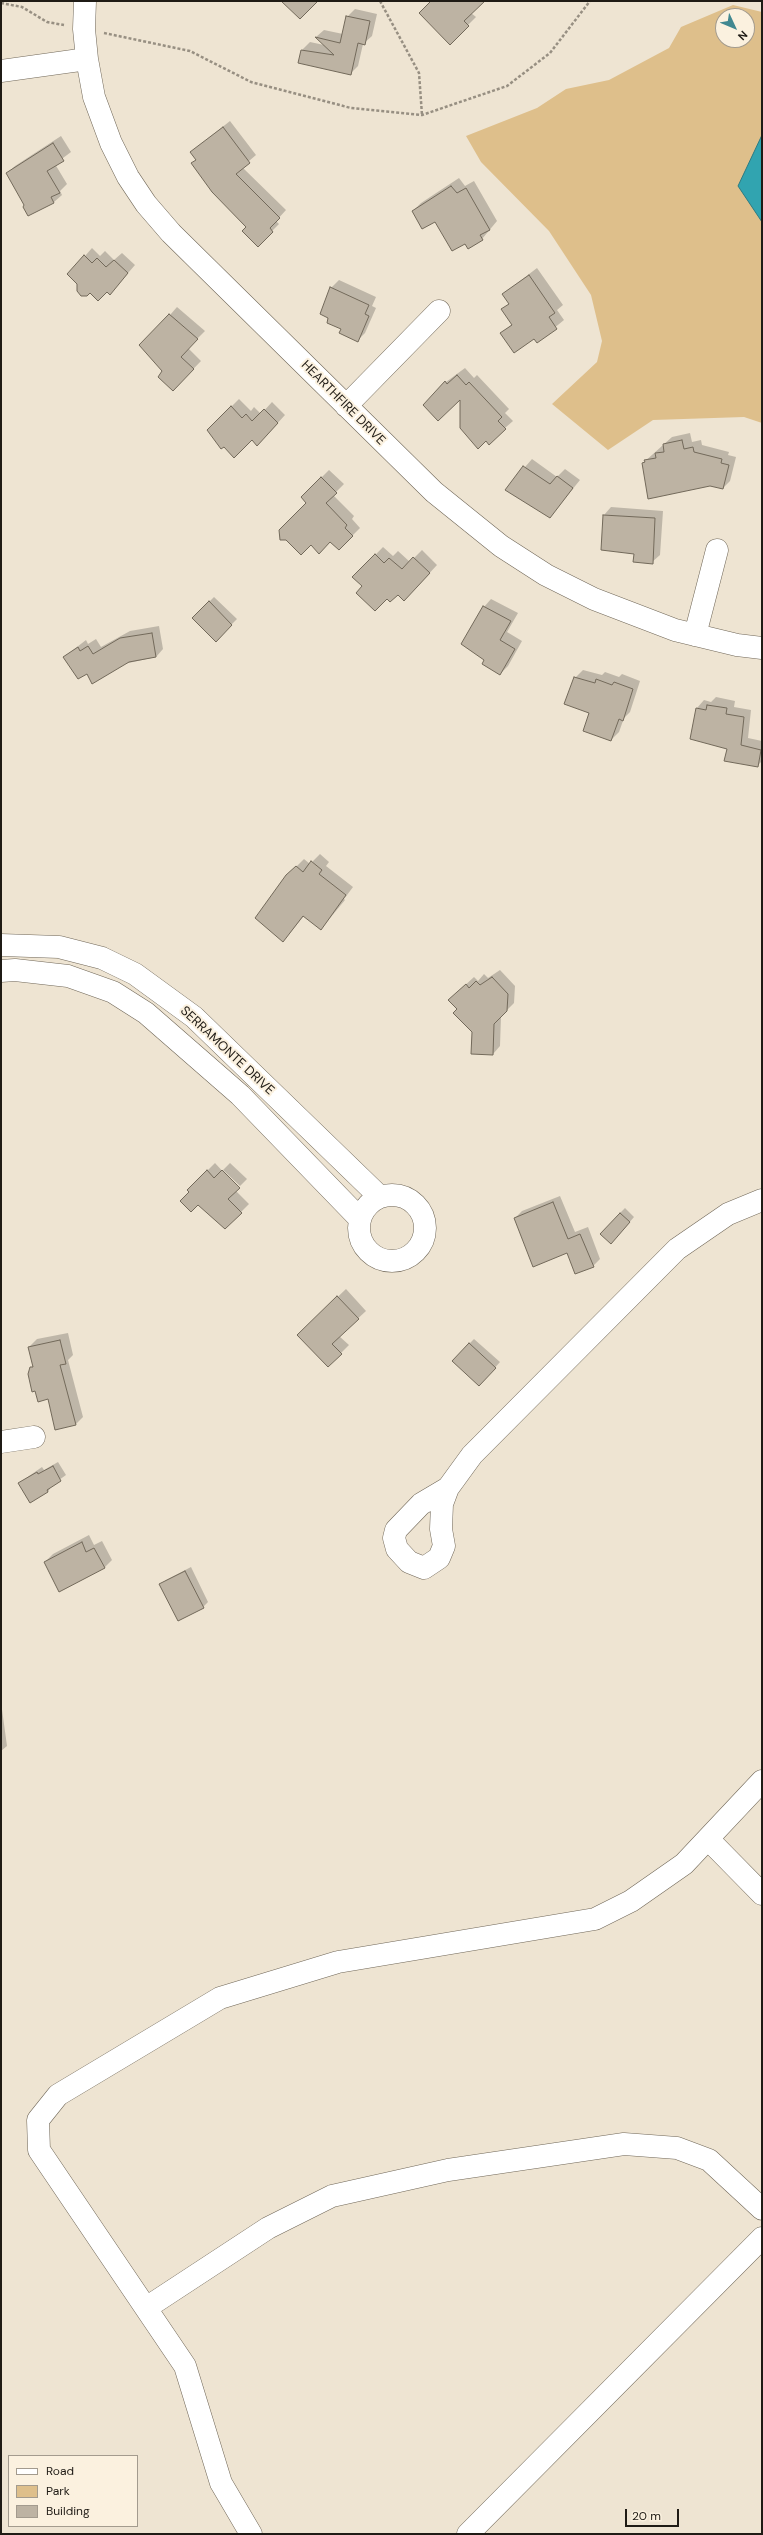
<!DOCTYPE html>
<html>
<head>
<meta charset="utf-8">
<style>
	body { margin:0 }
	#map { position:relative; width:763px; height:2535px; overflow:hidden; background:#eee4d2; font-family:"DM Sans",sans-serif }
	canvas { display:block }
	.frame { position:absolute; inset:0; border:2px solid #1f1b15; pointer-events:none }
	.legend { position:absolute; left:8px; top:2455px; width:130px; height:72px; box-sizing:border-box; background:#fbf1df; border:1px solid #a39b8e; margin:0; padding:5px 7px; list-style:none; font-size:12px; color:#1f1b15 }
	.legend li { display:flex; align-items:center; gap:8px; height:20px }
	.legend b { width:20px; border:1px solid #a39b8e }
	.north { position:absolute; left:715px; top:8px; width:40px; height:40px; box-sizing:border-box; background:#fbf1df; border:1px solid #a39b8e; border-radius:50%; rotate:134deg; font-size:11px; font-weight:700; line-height:16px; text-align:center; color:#1f1b15 }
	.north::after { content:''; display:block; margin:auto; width:14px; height:18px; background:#418890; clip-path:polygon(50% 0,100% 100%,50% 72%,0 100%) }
	.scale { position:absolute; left:625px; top:2509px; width:54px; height:18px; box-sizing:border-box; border:2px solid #1f1b15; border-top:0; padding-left:5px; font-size:12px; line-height:14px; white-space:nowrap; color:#1f1b15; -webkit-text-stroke:3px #fbf1df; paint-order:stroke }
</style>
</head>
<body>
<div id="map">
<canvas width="763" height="2535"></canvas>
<div class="frame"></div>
<ul class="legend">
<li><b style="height:5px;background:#fff"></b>Road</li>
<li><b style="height:11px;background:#debf8b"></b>Park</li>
<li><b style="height:11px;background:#bdb3a3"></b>Building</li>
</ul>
<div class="north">N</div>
<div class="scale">20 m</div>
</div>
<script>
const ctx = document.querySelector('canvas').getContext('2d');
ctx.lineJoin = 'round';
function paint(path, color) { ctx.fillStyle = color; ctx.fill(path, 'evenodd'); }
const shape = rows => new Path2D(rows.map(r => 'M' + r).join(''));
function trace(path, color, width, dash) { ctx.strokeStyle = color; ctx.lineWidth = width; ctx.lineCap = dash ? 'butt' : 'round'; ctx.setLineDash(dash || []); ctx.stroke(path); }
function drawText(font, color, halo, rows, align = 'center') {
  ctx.font = font + ' "DM Sans",sans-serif'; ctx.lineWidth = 4; ctx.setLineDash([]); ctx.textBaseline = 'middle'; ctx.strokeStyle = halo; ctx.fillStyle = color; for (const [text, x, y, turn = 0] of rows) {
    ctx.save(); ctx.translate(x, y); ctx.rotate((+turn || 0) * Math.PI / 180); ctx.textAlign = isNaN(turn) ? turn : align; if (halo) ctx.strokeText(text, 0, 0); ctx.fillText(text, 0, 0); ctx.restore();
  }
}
const green = shape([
	[733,5,762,12,762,423,744,417,653,420,608,450,552,404,597,362,602,341,591,295,549,231,481,162,466,136,537,108,566,89,609,80,669,48,681,27],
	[723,16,747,16,747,40,723,40]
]);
const water = shape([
	[762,135,762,222,738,186,762,135]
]);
const shadow = shape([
	[431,1,483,1,471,13,476,17,450,43],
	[355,9,377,14,372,36,363,44,358,66,350,74,299,62,302,50,310,42,324,45,316,37,324,30,343,34,347,17],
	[230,121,256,155,242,167,286,210,276,221,279,224,258,245,248,227,191,152],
	[61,136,71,152,55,164,67,184,60,191,62,195,54,202,28,215,25,205,7,173,15,166],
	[459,178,465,186,474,181,497,221,482,239,465,242,435,220,413,211,421,203],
	[92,248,100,256,105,251,114,260,122,253,135,265,110,294,85,256],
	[537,268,563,305,557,310,564,320,537,342,534,338,501,334,513,323,503,310,509,303,503,294],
	[339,280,376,297,372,306,376,308,365,333,357,341,342,329,331,288],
	[177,307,205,331,188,348,201,361,173,390,164,371,170,315],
	[465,368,474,378,477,375,509,409,505,413,513,421,505,428,461,398,438,420,446,382],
	[239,399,251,411,254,407,261,414,272,402,285,415,265,437,252,439,208,430],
	[690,433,692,442,701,440,702,445,729,452,728,455,736,457,730,481,723,488,643,463,672,437],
	[532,459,557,477,565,469,580,480,550,517,506,489],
	[329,470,344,484,333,495,354,516,352,519,360,528,339,549,302,497],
	[611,507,663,511,660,555,652,562,635,553,604,515],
	[383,547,393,556,398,551,410,562,422,550,437,565,412,592,387,597,363,586,354,577],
	[214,597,237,619,216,640,193,618],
	[491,599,518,613,507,632,522,641,508,666,500,674,485,660,484,607],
	[159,626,163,649,156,657,87,672,64,657,86,640,88,644,96,639,101,647,130,631],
	[583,670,602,675,605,672,619,677,622,674,640,681,630,712,624,718,619,732,611,740,590,713,575,678],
	[716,697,735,701,734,707,751,710,748,738,762,741,762,761,757,766,728,748,697,708,704,700,711,702],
	[320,854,329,862,326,866,353,887,344,899,345,900,321,929,304,916,283,941,287,876,304,859,310,864],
	[500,970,515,986,514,1003,501,1016,500,1046,493,1054,449,1000,474,977,478,981,484,974,488,978],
	[215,1163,238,1188,235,1190,249,1204,225,1228,188,1190],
	[230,1163,247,1179,240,1186,223,1170],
	[560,1196,575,1232,588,1227,600,1259,593,1266,515,1218,522,1211],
	[625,1208,634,1217,616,1238,620,1213],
	[346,1289,366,1311,339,1336,349,1345,328,1366,306,1327],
	[68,1333,73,1355,68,1360,83,1417,75,1425,49,1398,31,1368,34,1365,29,1347,37,1339],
	[474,1339,500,1362,484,1380,469,1344],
	[58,1462,66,1475,52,1485,48,1492,19,1483,42,1467,44,1470],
	[89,1535,94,1545,102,1541,112,1560,104,1568,45,1562,53,1554],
	[191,1567,208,1602,203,1607,161,1585,166,1580],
	[1,1702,7,1746,1,1751]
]);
const building = shape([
	[281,1,318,1,300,19,281,1],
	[431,1,485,1,464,21,469,26,450,45,419,13,431,1],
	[346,16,370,21,365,45,358,43,351,75,298,63,301,50,334,55,315,37,340,43,346,16],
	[223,127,250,163,236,174,280,218,270,228,273,232,258,247,242,231,246,227,212,192,191,163,196,160,190,152,223,127],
	[53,143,64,161,47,171,60,193,51,197,54,203,28,216,23,207,24,205,6,173,53,143],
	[451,186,457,193,466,188,490,230,480,235,483,240,468,249,465,244,452,251,435,222,422,229,412,211,451,186],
	[84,255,92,263,97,258,106,267,114,260,128,273,110,295,107,292,98,301,90,293,87,296,81,296,77,291,77,284,67,274,84,255],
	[529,275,555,313,549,317,557,329,537,343,534,339,514,353,500,333,512,325,501,309,509,304,502,294,529,275],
	[330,287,369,305,365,314,369,316,358,342,339,333,341,329,327,323,328,318,320,314,330,287],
	[169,314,198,339,181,357,194,369,173,391,158,377,162,371,139,345,169,314],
	[457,375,466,385,469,382,502,417,498,421,506,429,489,445,486,441,478,449,460,428,460,400,438,421,423,405,445,381,447,384,457,375],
	[231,406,242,418,246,414,252,421,264,409,278,423,257,446,252,440,234,458,224,447,221,449,207,430,231,406],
	[682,440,684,449,693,447,694,452,722,459,721,463,729,465,723,489,710,486,648,499,642,463,645,462,644,460,656,458,655,453,664,452,663,444,682,440],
	[523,466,550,484,557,476,573,488,550,518,505,490,523,466],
	[321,477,337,493,326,503,347,525,345,528,353,536,339,550,330,542,319,554,311,545,301,555,286,540,280,540,279,530,306,503,301,497,321,477],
	[603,515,655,518,653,564,633,562,634,554,601,550,603,515],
	[375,554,384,563,389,558,402,569,413,557,430,573,404,601,398,595,390,602,387,599,375,611,356,593,362,586,352,577,375,554],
	[209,601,232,625,216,642,192,618,209,601],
	[483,606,511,621,500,640,515,649,500,675,482,664,484,660,461,644,483,606],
	[152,633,156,657,129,662,92,684,87,674,78,679,63,657,78,647,80,651,88,646,93,654,120,638,152,633],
	[574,677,595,683,596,679,612,685,614,682,633,689,623,721,619,719,611,741,583,731,589,713,564,704,574,677],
	[707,705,727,708,726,714,744,717,741,745,761,750,758,767,724,761,727,749,690,739,696,708,706,710,707,705],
	[311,861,322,870,319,874,346,895,321,930,303,916,283,942,255,918,286,875,296,866,303,872,311,861],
	[492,977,508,994,507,1011,494,1024,493,1055,471,1054,472,1032,453,1013,457,1009,448,1000,466,984,469,988,476,981,480,985,492,977],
	[207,1170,214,1178,222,1170,240,1188,228,1199,242,1213,225,1229,198,1205,191,1212,180,1201,189,1192,187,1190,207,1170],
	[553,1202,568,1239,580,1234,594,1267,575,1274,567,1253,533,1267,514,1218,553,1202],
	[620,1213,630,1222,611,1244,600,1234,620,1213],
	[337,1296,359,1319,332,1344,342,1354,328,1367,297,1335,337,1296],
	[60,1340,66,1364,60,1365,76,1425,55,1430,48,1399,38,1402,35,1391,32,1392,28,1374,30,1367,33,1367,28,1347,60,1340],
	[469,1343,496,1368,479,1386,452,1361,469,1343],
	[53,1466,61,1481,47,1490,48,1492,30,1503,18,1483,37,1472,38,1474,53,1466],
	[82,1542,86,1552,94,1548,105,1568,59,1592,44,1562,82,1542],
	[185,1571,204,1608,178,1621,159,1584,185,1571]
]);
const path = shape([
	[380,1,419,73,422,115],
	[1,3,22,7,47,22,64,25],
	[104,33,190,51,251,82,351,108,422,115,507,86,550,53,590,1]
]);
const minor = shape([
	[85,1,84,29,87,59,94,97,111,143,128,177,146,204,171,233,434,492,501,546,546,575,594,599,675,630,737,645,762,648],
	[1,71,87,59],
	[346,406,439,311],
	[695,635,717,550],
	[1,945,59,947,102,958,135,974,194,1017,380,1197],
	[1,971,15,970,68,976,113,992,146,1013,240,1095,360,1219],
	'359 1228a33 33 0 1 1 66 0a33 33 0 1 1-66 0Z',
	[1,1442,34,1437],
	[448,1488,421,1504,396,1530,394,1538,397,1549,409,1562,424,1568,439,1558,444,1546,441,1529,442,1504,448,1488,472,1455,677,1249,728,1214,762,1200],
	[708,1839,762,1894],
	[146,2308,268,2228,332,2196,448,2170,624,2144,677,2148,709,2160,762,2209],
	[251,2534,221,2483,185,2366,39,2150,38,2120,58,2095,220,1998,338,1962,595,1919,631,1901,684,1864,762,1781],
	[468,2534,762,2238]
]);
const streetNames = [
	["HEARTHFIRE DRIVE",343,403,45],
	["SERRAMONTE DRIVE",227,1051,43]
];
paint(green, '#debf8b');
paint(water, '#31a4b0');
trace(water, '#2c7b82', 1);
paint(shadow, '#0003');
paint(building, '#bdb3a3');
trace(building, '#72695a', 1);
trace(minor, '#706758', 23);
trace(path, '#978f82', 2.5, [3, 2]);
trace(minor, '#fff', 22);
drawText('13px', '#1f1b15', '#fbf1df', streetNames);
</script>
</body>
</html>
